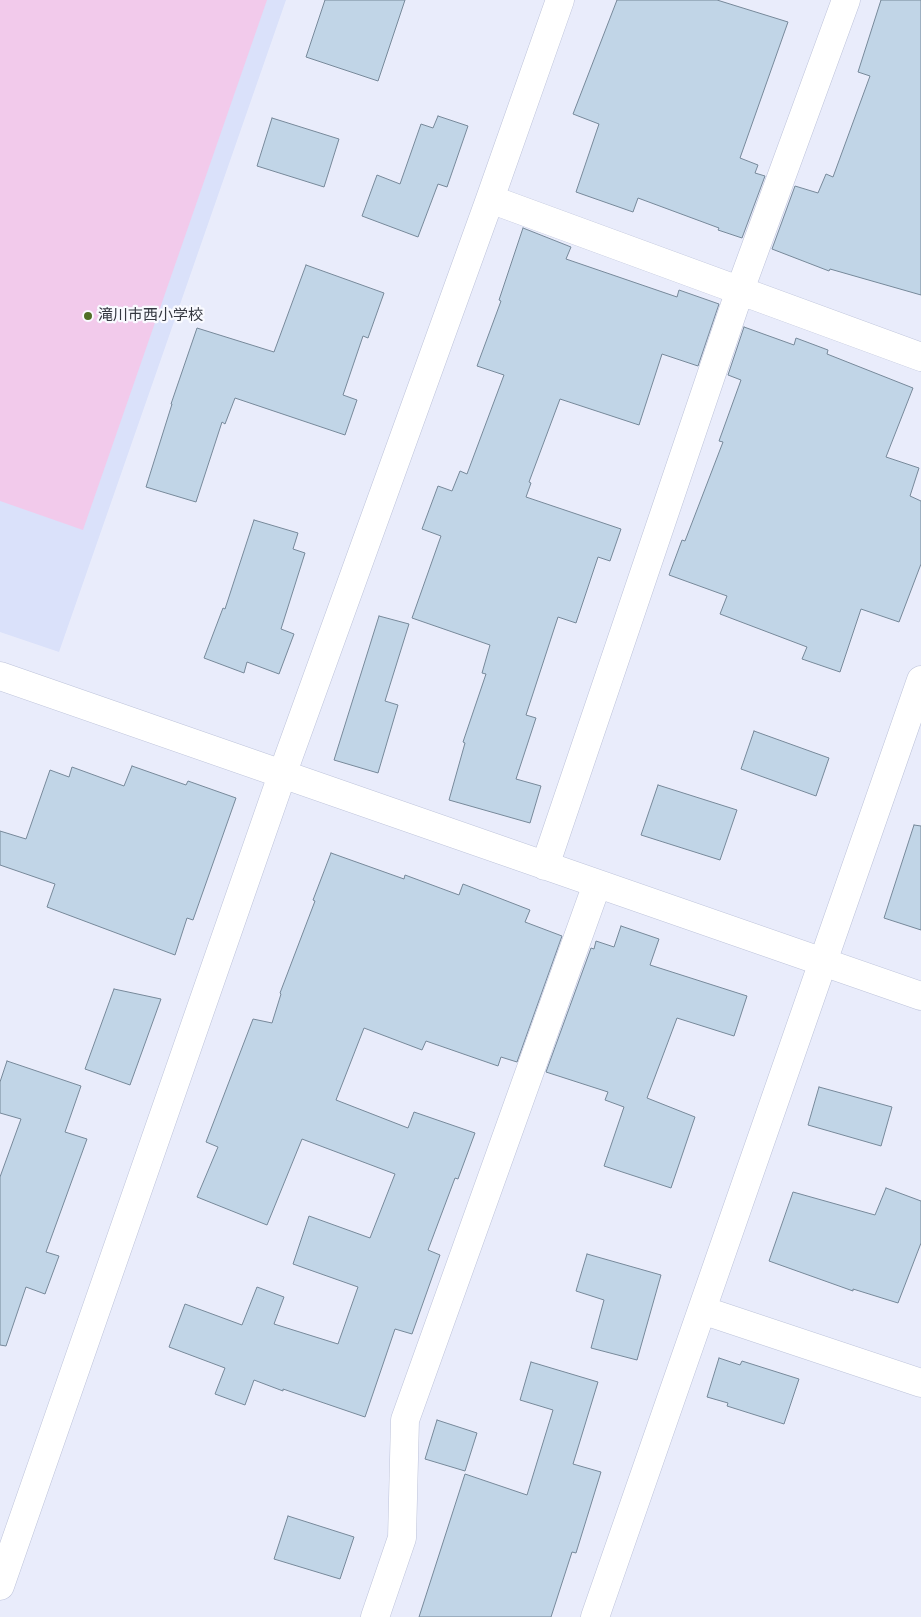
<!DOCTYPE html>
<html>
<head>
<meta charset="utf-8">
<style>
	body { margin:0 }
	canvas { display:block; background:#e9ecfb }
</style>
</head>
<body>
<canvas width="921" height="1617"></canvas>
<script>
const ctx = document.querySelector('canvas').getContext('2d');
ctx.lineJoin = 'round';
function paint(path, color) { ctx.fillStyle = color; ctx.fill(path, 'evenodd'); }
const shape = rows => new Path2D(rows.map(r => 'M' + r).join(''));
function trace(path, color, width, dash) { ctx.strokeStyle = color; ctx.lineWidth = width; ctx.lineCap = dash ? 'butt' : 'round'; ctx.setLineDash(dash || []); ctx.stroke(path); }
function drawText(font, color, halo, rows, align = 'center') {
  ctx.font = font + ' "PT Sans Narrow","Noto Sans JP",sans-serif'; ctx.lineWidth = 4.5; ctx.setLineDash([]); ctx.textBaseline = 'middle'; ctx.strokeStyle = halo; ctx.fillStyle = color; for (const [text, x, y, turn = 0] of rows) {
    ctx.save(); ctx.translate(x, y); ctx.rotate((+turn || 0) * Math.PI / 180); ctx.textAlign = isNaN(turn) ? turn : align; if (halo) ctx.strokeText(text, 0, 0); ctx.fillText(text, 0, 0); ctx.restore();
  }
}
const built = shape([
	[0,0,286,0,59,652,0,632]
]);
const green = shape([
	[0,0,267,0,83,530,0,501]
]);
const building = shape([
	[325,0,405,0,378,81,306,57,325,0],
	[617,0,717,0,788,22,740,158,758,165,755,173,765,176,742,238,718,230,719,228,638,198,633,212,576,192,599,124,573,114,617,0],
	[881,0,921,0,921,295,830,269,829,271,772,249,795,186,818,193,826,174,833,177,870,76,858,72,881,0],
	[438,116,468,126,447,187,438,184,418,237,362,216,377,175,400,184,421,124,433,128,438,116],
	[272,118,339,139,324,187,257,166,272,118],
	[523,228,571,247,566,259,677,297,679,290,719,304,698,366,662,354,639,425,560,399,529,482,531,483,526,497,621,529,610,561,598,557,576,623,558,617,526,715,536,718,516,779,541,786,530,823,449,800,465,743,463,742,486,674,482,673,490,645,412,618,441,536,422,529,438,486,452,491,460,471,467,474,504,375,477,366,501,301,499,300,523,228],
	[306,265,384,293,368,338,363,336,343,395,357,400,345,435,235,398,225,424,222,422,196,502,146,487,172,404,171,404,197,328,274,352,306,265],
	[744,327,794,345,796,338,828,350,827,354,913,388,886,457,919,468,910,496,921,501,921,564,899,622,861,609,840,672,802,659,807,647,720,614,727,596,669,575,682,540,685,541,723,442,719,441,741,380,728,375,744,327],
	[254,520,298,533,293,549,305,553,281,629,294,634,279,674,247,662,244,673,204,658,223,608,225,609,254,520],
	[379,616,409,624,385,701,398,705,378,773,334,760,379,616],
	[754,731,829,758,816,796,741,769,754,731],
	[132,766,186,785,188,781,236,798,193,920,187,918,175,955,47,907,55,884,0,865,0,831,26,839,50,770,69,777,72,767,124,786,132,766],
	[658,785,737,810,720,860,641,835,658,785],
	[914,825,921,826,921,930,884,918,914,825],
	[331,853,404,879,405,875,459,895,463,884,530,910,525,922,562,936,517,1062,501,1057,498,1066,426,1041,422,1050,364,1028,336,1100,408,1128,414,1112,475,1133,458,1179,455,1178,428,1250,440,1255,412,1334,395,1329,365,1417,283,1389,283,1391,254,1380,245,1405,215,1394,225,1368,169,1347,185,1304,242,1325,257,1287,284,1297,274,1324,338,1344,358,1287,293,1264,309,1216,370,1238,395,1174,302,1139,267,1225,197,1197,218,1147,206,1142,253,1019,272,1023,281,994,280,993,315,901,313,900,331,853],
	[621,926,659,939,650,965,747,996,734,1036,677,1018,647,1098,695,1117,671,1188,604,1166,624,1107,605,1100,608,1092,546,1072,591,948,594,949,596,941,614,947,621,926],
	[114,989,161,999,130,1085,85,1069,114,989],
	[7,1061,81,1086,65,1132,87,1139,46,1252,59,1256,45,1294,26,1287,6,1346,0,1345,0,1177,21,1119,0,1113,0,1082,7,1061],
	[819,1087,892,1107,881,1146,808,1125,819,1087],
	[886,1188,921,1201,921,1243,898,1303,853,1289,853,1291,769,1261,793,1192,875,1215,886,1188],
	[587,1254,661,1275,637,1360,591,1348,604,1300,576,1291,587,1254],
	[719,1358,740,1365,742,1361,799,1379,784,1424,727,1406,728,1403,707,1397,719,1358],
	[531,1362,598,1382,573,1464,601,1472,576,1553,572,1552,551,1617,419,1617,465,1474,527,1495,553,1410,520,1400,531,1362],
	[437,1420,477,1433,465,1471,425,1459,437,1420],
	[288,1516,354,1537,340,1579,274,1559,288,1516]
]);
const minor = shape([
	[490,199,921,357],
	[0,676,921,996],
	[545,866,740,290,846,0],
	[702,1310,921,1383],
	[0,1586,282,775,490,199,560,0],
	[375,1617,402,1538,405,1420,597,884],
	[595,1617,921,680]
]);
const markers = [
	[88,316,5,"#4f6e25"]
];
const poiNames = [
	["滝川市西小学校",98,316]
];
paint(built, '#dae1fa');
paint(green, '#f2caeb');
paint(building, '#c1d5e7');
trace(building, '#77899a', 1);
trace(minor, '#bdc3da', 29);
trace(minor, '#fff', 28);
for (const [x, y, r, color] of markers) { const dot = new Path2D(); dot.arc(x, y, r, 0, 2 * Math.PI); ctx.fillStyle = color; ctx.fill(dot); trace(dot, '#f9faff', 2); }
drawText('15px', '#353841', '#f9faff', poiNames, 'left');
</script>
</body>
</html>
